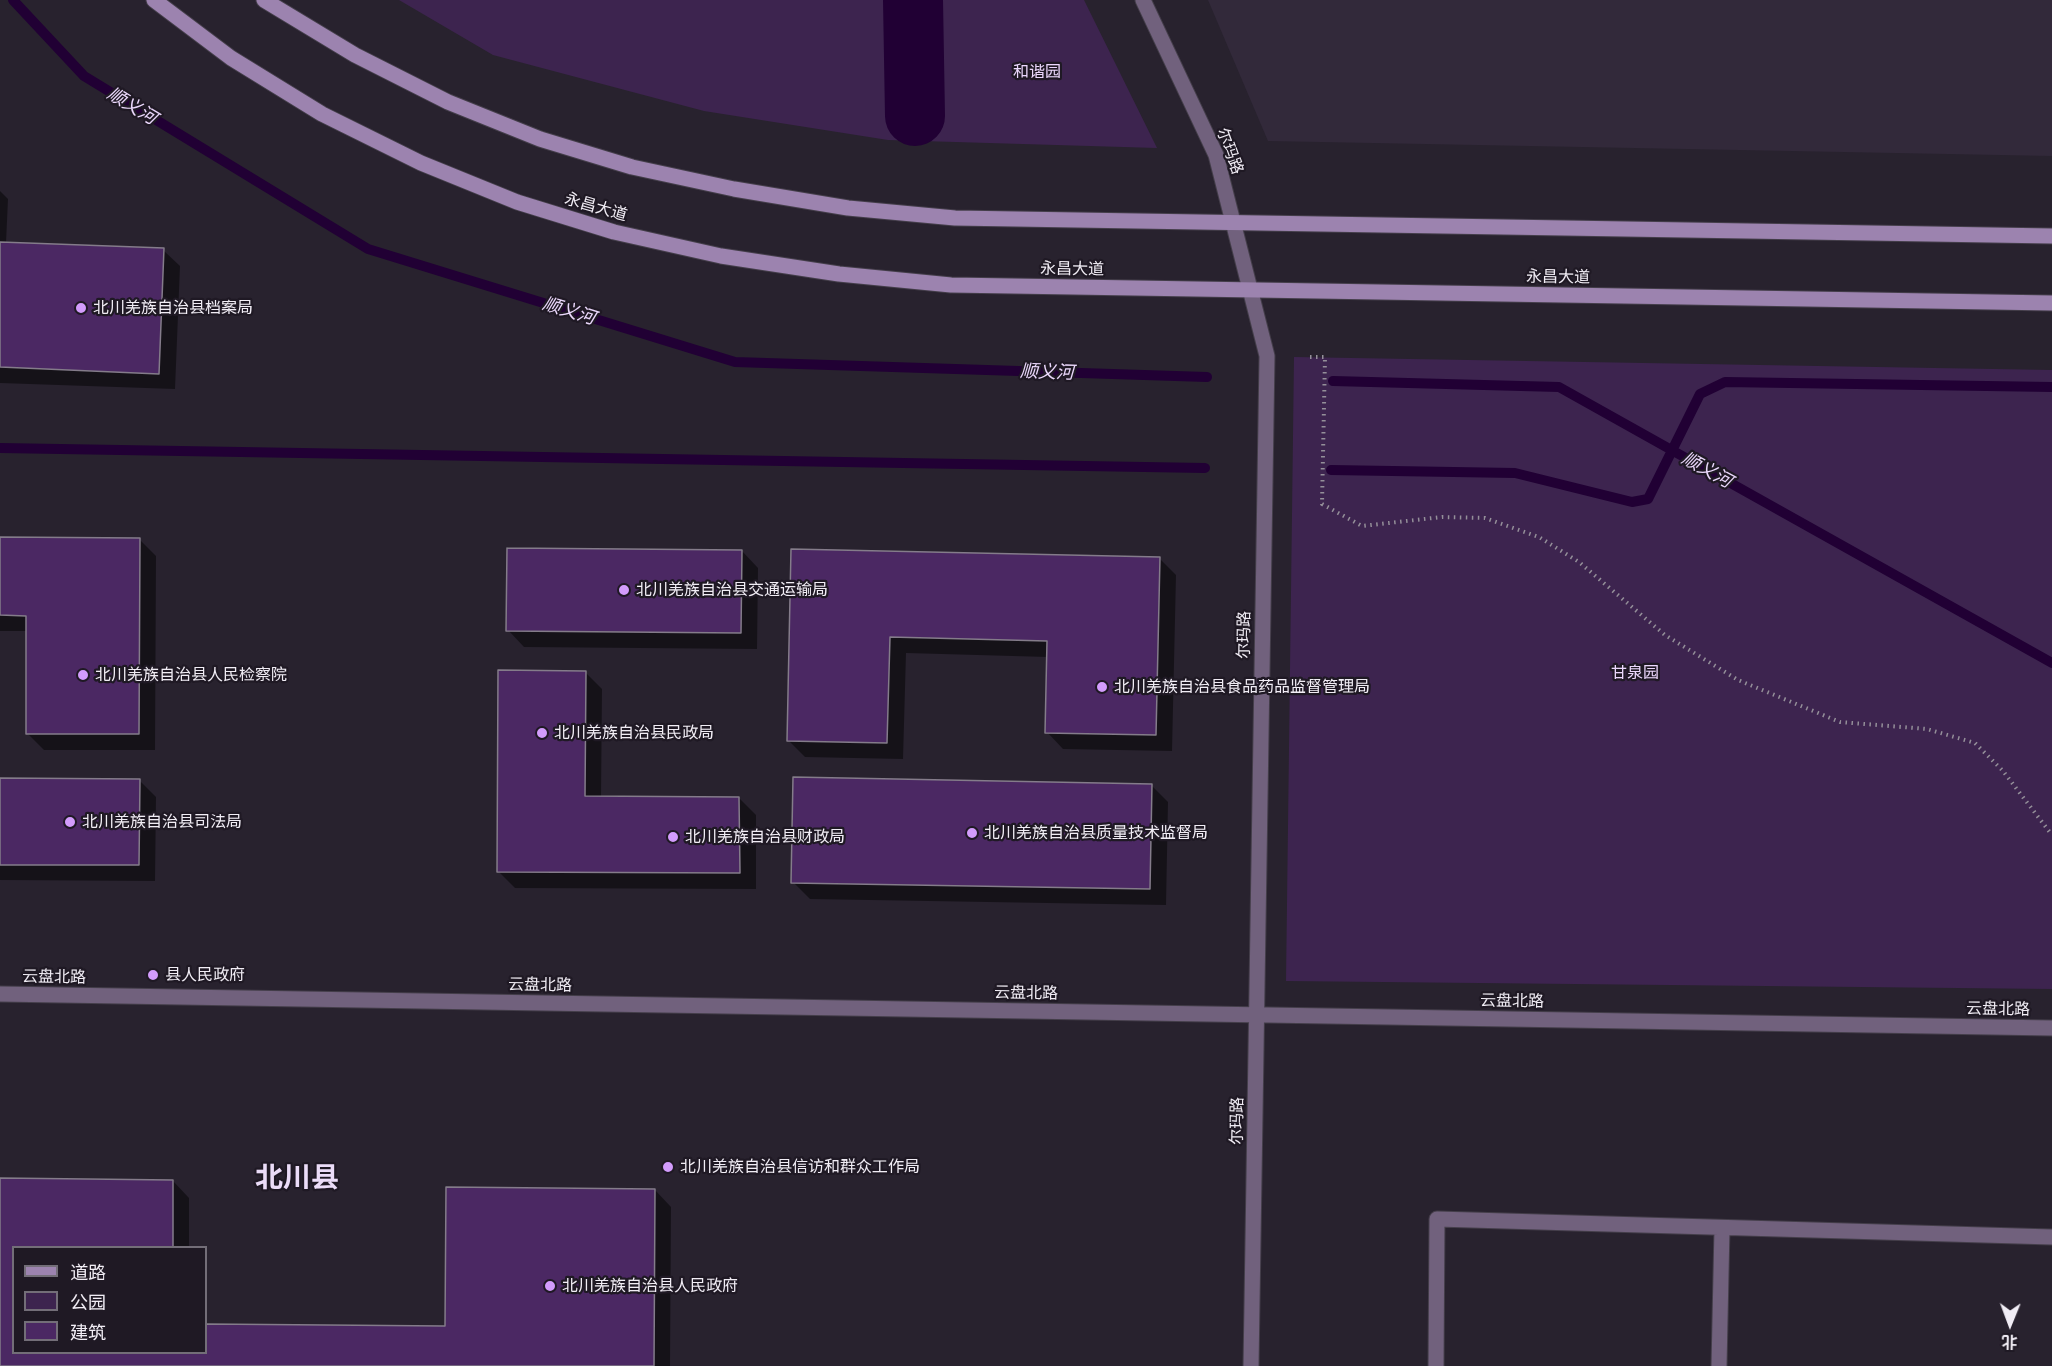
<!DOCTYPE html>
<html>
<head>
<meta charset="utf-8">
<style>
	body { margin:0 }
	#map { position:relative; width:2052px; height:1366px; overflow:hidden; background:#28222e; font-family:"Golos Text","Noto Sans SC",sans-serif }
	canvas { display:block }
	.legend { position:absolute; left:12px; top:1246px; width:195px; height:108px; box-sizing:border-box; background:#1f1924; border:2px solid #736e78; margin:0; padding:8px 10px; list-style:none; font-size:18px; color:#f1edf5 }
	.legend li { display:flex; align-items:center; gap:12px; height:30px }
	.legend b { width:30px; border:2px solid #736e78 }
	.north { position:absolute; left:1980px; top:1294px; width:60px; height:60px; -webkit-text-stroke:4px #1f1924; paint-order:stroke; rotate:181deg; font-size:16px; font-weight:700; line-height:24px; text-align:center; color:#f1edf5 }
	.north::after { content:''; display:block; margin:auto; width:21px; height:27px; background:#f1edf5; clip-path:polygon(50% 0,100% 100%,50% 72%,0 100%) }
</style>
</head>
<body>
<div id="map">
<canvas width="2052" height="1366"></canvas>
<ul class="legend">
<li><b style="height:8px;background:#9c83af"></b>道路</li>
<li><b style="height:16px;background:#3d244f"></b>公园</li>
<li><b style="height:16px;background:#4b2863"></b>建筑</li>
</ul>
<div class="north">北</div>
</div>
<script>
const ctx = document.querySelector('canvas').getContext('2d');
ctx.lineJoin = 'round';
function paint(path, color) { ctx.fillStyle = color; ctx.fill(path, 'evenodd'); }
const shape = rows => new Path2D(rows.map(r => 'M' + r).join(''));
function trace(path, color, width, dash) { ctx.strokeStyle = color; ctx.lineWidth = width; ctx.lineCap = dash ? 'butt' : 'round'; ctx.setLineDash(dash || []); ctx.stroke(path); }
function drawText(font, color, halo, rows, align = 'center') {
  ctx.font = font + ' "Golos Text","Noto Sans SC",sans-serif'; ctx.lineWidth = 4.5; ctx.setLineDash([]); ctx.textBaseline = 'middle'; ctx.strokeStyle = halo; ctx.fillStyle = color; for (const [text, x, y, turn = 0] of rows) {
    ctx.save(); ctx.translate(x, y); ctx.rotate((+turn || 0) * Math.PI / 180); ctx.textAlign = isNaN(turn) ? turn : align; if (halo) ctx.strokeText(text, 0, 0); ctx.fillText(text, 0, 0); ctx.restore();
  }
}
const built = shape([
	[1208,0,2052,0,2052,156,1268,141]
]);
const green = shape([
	[399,0,1084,0,1157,148,888,140,704,111,493,55],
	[1294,357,2052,370,2052,989,1286,981]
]);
const shadow = shape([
	[0,191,8,199,6,243,163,250,180,266,175,389,0,383],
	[0,539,139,539,156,556,155,750,44,750,27,733,28,631,0,631],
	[793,550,1160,559,1176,575,1172,751,1063,749,1047,732,1048,657,906,653,903,759,805,757,788,740],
	[742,551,758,568,757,649,524,647,508,630],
	[585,672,602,689,601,798,739,798,756,815,756,889,515,888,498,871],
	[0,780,139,780,156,797,155,881,0,880],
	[1151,785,1168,802,1166,905,810,899,793,882],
	[0,1180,173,1181,189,1198,189,1248,14,1248,14,1352,206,1352,206,1325,446,1327,655,1190,671,1207,670,1366,0,1366]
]);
const stream = shape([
	[13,0,84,76,368,249,735,362,1207,377],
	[1333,381,1559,387,2052,663],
	[0,448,1205,468],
	[1331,470,1515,473,1632,502,1648,499,1700,394,1725,382,2052,387]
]);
const river = shape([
	[913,0,915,116]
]);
const building = shape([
	[0,242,164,248,159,374,0,367,0,242],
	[0,537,140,538,139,734,26,734,26,616,0,615,0,537],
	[507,548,742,550,741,633,506,631,507,548],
	[791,549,1160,557,1156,735,1045,733,1047,641,890,637,887,743,787,741,791,549],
	[498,670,586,671,585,796,739,797,740,873,497,872,498,670],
	[793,777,1152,784,1150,889,791,883,793,777],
	[0,778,140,779,139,865,0,865,0,778],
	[0,1178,173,1180,173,1248,14,1248,14,1352,206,1352,206,1324,445,1326,446,1187,655,1189,654,1366,0,1366,0,1178]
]);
const path = shape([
	[1310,357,1325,357,1322,504,1362,526,1442,517,1485,518,1539,537,1579,562,1665,635,1738,680,1840,722,1927,729,1975,743,2003,771,2052,835]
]);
const service = shape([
	[1436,1366,1437,1219,2052,1237],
	[1719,1366,1722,1228]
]);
const tertiary = shape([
	[1143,0,1216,155,1267,356,1251,1366],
	[0,994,2052,1028]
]);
const secondary = shape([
	[154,0,231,58,322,114,421,163,517,202,614,232,721,256,839,274,951,285,2052,303],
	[264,0,355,55,448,102,540,139,632,167,734,189,848,208,955,218,2052,236]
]);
const markers = [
	[81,308,6,"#d39cfc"],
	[624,590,6,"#d39cfc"],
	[83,675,6,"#d39cfc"],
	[1102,687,6,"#d39cfc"],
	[542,733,6,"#d39cfc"],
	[70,822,6,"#d39cfc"],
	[972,833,6,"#d39cfc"],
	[673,837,6,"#d39cfc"],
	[153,975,6,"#d39cfc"],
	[668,1167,6,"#d39cfc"],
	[550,1286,6,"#d39cfc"]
];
const parkNames = [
	["和谐园",1037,72],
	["甘泉园",1635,673]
];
const streetNames = [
	["尔玛路",1230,151,70],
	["永昌大道",596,207,16],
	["永昌大道",1072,269,1],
	["永昌大道",1558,277,1],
	["尔玛路",1244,635,-89],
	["云盘北路",54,977,1],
	["云盘北路",540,985,1],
	["云盘北路",1026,993,1],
	["云盘北路",1512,1001,1],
	["云盘北路",1998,1009,1],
	["尔玛路",1237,1121,-89]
];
const poiNames = [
	["北川羌族自治县档案局",93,308],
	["北川羌族自治县交通运输局",636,590],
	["北川羌族自治县人民检察院",95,675],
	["北川羌族自治县食品药品监督管理局",1114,687],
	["北川羌族自治县民政局",554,733],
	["北川羌族自治县司法局",82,822],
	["北川羌族自治县质量技术监督局",984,833],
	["北川羌族自治县财政局",685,837],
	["县人民政府",165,975],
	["北川羌族自治县信访和群众工作局",680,1167],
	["北川羌族自治县人民政府",562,1286]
];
const waterNames = [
	["顺义河",132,106,31],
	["顺义河",569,311,17],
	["顺义河",1047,372,2],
	["顺义河",1707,470,29]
];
const townNames = [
	["北川县",297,1178]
];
paint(built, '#32293a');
paint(green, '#3d244f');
paint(shadow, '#0007');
trace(stream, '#210034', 10);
trace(river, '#210034', 60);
paint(building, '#4b2863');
trace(building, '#847c8a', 1.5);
trace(service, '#443e4a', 17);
trace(tertiary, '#443e4a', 17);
trace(secondary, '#443e4a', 17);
trace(path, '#948f99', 4, [1.5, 4.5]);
trace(service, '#71617d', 15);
trace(tertiary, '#71617d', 15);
trace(secondary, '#9c83af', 15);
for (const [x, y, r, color] of markers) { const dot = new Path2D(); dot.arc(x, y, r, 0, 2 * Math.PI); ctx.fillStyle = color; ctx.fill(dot); trace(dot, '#1f1924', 2); }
drawText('16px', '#ebd7fc', '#1f1924', parkNames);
drawText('16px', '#f1edf5', '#1f1924', streetNames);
drawText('16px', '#f1edf5', '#1f1924', poiNames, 'left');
drawText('italic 18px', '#ebd8fc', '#1f1924', waterNames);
drawText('bold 28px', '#ebdcf8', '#1f1924', townNames);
</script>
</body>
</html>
